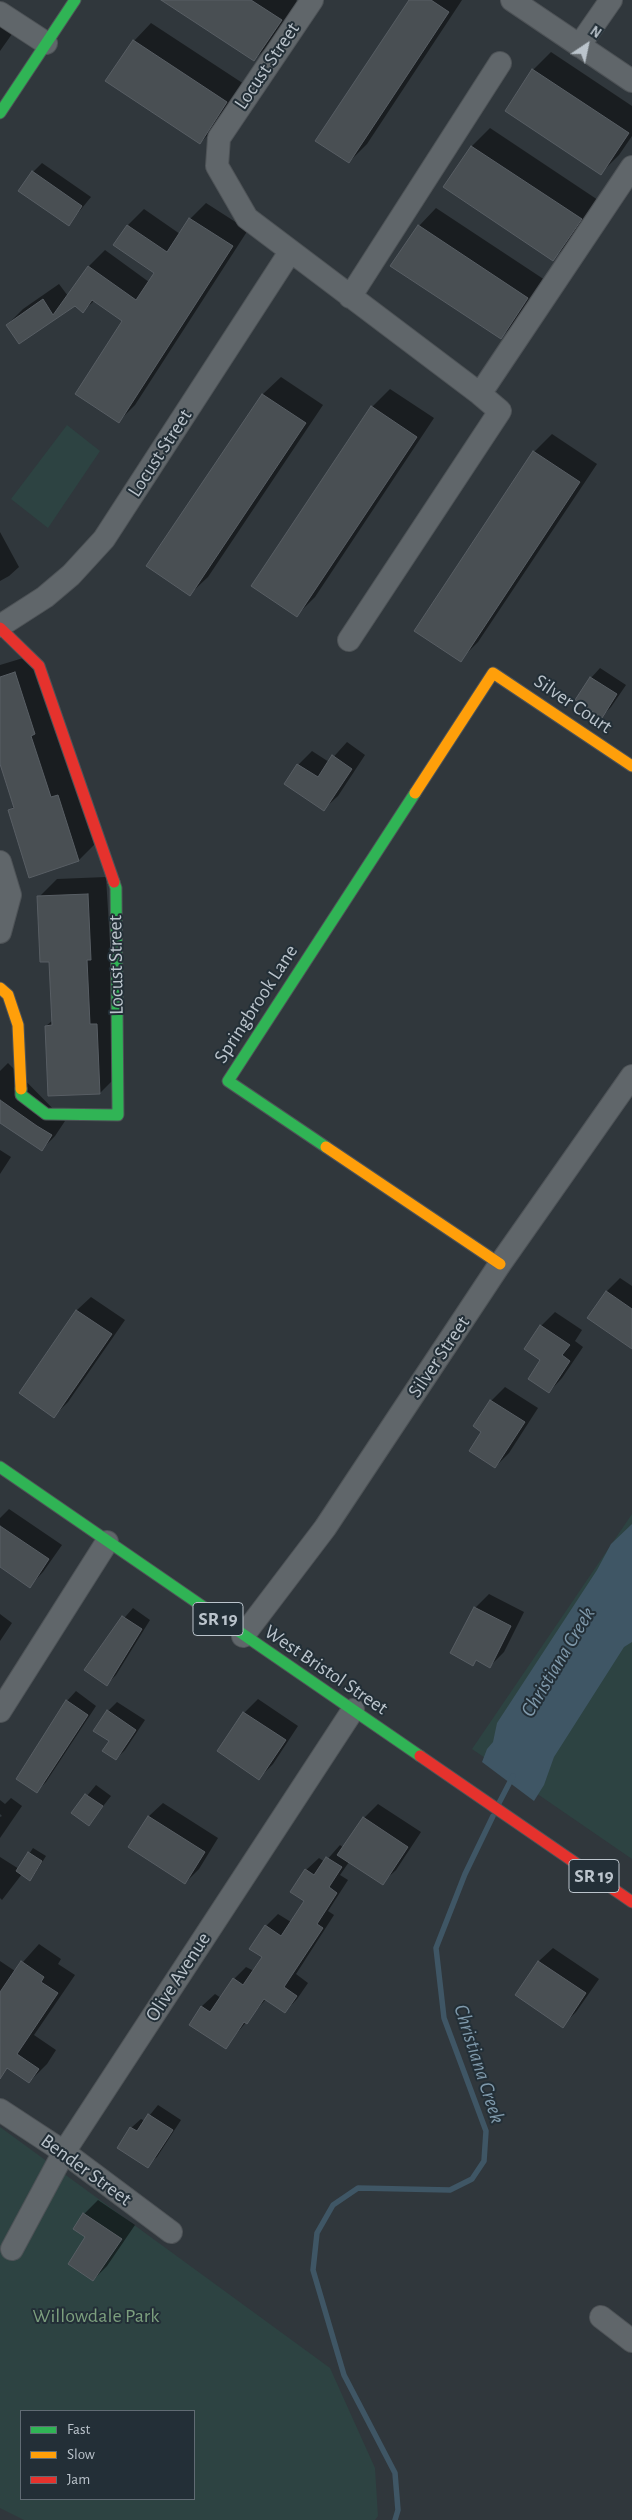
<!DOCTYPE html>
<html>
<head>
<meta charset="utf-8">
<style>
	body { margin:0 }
	#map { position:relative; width:632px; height:2520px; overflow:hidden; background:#30373c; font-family:"Alegreya Sans",sans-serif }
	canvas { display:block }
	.legend { position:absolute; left:20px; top:2410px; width:175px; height:90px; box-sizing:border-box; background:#232f37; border:1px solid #606b73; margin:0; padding:6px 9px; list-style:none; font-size:15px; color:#bbc4cc }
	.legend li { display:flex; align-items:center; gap:10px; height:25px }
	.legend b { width:25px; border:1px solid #606b73 }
	.north { position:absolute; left:562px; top:20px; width:50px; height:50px; -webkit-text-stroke:4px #232f37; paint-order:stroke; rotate:34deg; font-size:14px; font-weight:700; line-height:20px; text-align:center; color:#bbc4cc }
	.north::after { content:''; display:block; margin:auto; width:18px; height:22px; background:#bbc4cc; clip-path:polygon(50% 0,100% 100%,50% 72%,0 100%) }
</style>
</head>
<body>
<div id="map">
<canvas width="632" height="2520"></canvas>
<ul class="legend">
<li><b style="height:6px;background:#30b455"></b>Fast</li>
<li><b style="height:6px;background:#ff9f0a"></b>Slow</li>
<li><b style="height:6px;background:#e5322d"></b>Jam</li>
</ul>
<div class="north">N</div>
</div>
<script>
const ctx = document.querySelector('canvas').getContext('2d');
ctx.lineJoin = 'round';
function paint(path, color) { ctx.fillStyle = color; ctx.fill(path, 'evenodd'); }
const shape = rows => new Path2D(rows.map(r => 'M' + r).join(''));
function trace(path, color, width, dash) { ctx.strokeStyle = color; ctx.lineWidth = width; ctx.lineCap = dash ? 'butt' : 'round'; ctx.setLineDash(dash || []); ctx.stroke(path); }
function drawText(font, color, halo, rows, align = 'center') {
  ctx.font = font + ' "Alegreya Sans",sans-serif'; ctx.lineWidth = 4; ctx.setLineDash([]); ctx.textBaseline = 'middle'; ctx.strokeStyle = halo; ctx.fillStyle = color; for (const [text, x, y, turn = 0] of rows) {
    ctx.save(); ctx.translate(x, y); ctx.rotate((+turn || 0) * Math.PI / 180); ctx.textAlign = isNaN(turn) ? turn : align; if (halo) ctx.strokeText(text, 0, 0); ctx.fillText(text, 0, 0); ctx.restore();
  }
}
const green = shape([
	[67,425,100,451,48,528,11,499],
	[632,1514,632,1859,472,1749],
	[0,2127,330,2368,375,2468,378,2516,375,2520,24,2520,0,2508],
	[21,2411,194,2411,194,2499,21,2499]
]);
const water = shape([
	[632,1524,632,1642,624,1647,554,1757,544,1785,534,1801,482,1762,487,1749,493,1742,497,1723,597,1570,611,1544]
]);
const shadow = shape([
	[163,0,296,0,298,2,272,42,254,60],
	[410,0,462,0,367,144,349,162],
	[151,23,244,84,218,125,200,143,134,41],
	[0,26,12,34,0,51],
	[551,52,632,106,632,136,619,155,601,173,533,70],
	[490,128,598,200,571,241,553,259,445,187,472,146],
	[42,163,91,197,69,224,33,172],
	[206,203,248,230,135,405,119,421,124,321,95,300,83,311,75,305,19,342,7,325,23,309,59,284,68,296,89,266,105,250,149,282,155,272,128,225,144,209,180,234,190,219],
	[436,208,545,280,518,320,501,338,419,226],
	[281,377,323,405,208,577,190,594,148,566,263,394],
	[390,389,434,418,315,597,297,615,372,407],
	[552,434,597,464,478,642,460,660,534,452],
	[0,532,19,567,9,576,0,581],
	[33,655,97,842,79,860,9,811,15,805,0,760,0,665],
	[600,668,626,685,611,707,602,716,577,700,591,678],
	[347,742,365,755,338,796,324,809,286,784,298,765,312,751,329,762],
	[106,877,118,1075,100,1093,46,1026,53,1020,50,961,39,897,57,879],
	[8,1063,65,1121,55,1136,41,1150,0,1122,0,1071],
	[0,1150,11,1157,0,1174],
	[620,1278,632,1286,632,1347,607,1291],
	[91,1297,125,1320,68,1402,54,1416,20,1392,77,1310],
	[555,1312,582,1330,575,1341,583,1347,562,1378,549,1392,542,1360,526,1349,541,1326],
	[505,1387,538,1408,509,1453,495,1467,483,1431,491,1401],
	[9,1509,62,1545,43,1572,30,1586,0,1566,0,1518],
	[489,1594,524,1612,504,1652,490,1666,477,1660,473,1664,475,1608],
	[133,1608,150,1620,116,1675,107,1684,85,1669,105,1640],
	[0,1614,12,1623,0,1641],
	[76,1691,96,1706,46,1782,37,1791,67,1701],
	[258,1699,298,1726,273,1764,259,1778,219,1751,244,1713],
	[117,1702,145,1720,125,1750,116,1759,110,1741,108,1711],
	[96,1785,111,1796,89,1824,73,1813],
	[11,1798,22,1806,0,1838,0,1817,2,1816,0,1814,0,1800,5,1804],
	[163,1803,218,1838,199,1869,185,1883,129,1847,149,1816],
	[378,1804,421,1832,396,1870,382,1883,349,1862,340,1875,348,1880,328,1911,334,1915,296,1974,308,1983,297,1999,285,2012,266,1999,225,2047,191,2025,202,2006,215,1994,221,1998,234,1979,246,1967,254,1971,264,1957,266,1926,278,1914,291,1922,306,1901,306,1870,319,1858,325,1862,340,1845,344,1848,364,1818],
	[33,1848,46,1856,34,1875,30,1879,22,1874,2,1900,0,1898,0,1857,19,1869],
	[39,1944,61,1959,58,1964,75,1975,34,2035,56,2050,47,2064,29,2082,7,2067,0,2065,0,1961,15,1971],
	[553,1948,599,1979,576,2012,562,2026,516,1995,539,1961],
	[158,2105,181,2120,157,2157,147,2166,131,2128,141,2119,145,2121],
	[98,2200,135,2225,107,2266,93,2280,84,2214]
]);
const stream = shape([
	[499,1803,513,1776],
	[395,2520,398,2510,395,2473,344,2375,313,2270,317,2233,333,2205,358,2188,450,2190,472,2179,484,2161,486,2131,444,2018,436,1948,465,1874,493,1816]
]);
const building = shape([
	[161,0,251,0,282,20,254,61,161,0],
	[409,0,431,0,449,12,349,163,315,141,409,0],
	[133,40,227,102,200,144,105,81,133,40],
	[532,69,629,133,601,175,505,111,532,69],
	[471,146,582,219,553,261,443,187,471,146],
	[32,171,82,206,69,226,18,191,32,171],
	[189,218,233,246,119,423,75,394,122,321,92,300,83,313,75,306,19,344,6,325,43,299,53,315,88,266,136,300,154,273,113,245,127,225,167,252,189,218],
	[418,225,528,298,501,339,390,266,418,225],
	[262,394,306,423,190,596,146,566,262,394],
	[371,406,417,437,297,617,251,586,371,406],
	[533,451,580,482,461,662,414,631,533,451],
	[15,672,35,734,31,736,51,797,58,795,79,861,29,878,8,810,14,808,0,764,0,677,15,672],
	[590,677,617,694,602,718,575,700,590,677],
	[332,755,352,769,324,811,284,784,297,764,318,777,332,755],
	[88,894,91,960,87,960,90,1024,97,1024,100,1094,48,1096,45,1026,52,1025,49,962,40,962,37,896,88,894],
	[0,1100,37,1126,52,1135,42,1151,0,1123,0,1100],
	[606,1291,632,1309,632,1349,587,1318,606,1291],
	[76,1310,112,1334,54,1418,19,1393,76,1310],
	[540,1325,570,1345,562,1355,570,1361,549,1393,528,1379,540,1360,524,1349,540,1325],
	[490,1400,525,1422,495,1468,469,1451,481,1432,473,1426,490,1400],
	[0,1526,49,1559,30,1588,0,1567,0,1526],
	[474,1607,511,1626,490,1668,476,1660,473,1666,450,1653,474,1607],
	[122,1616,142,1629,107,1686,84,1670,122,1616],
	[66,1700,88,1715,37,1793,16,1779,66,1700],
	[107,1710,136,1730,116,1760,102,1751,109,1741,93,1731,107,1710],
	[243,1712,286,1740,259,1780,217,1751,243,1712],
	[85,1794,103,1806,89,1826,71,1813,85,1794],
	[148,1816,205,1852,185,1884,128,1847,148,1816],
	[363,1817,408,1847,383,1885,337,1855,363,1817],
	[28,1852,42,1861,30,1881,16,1871,28,1852],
	[326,1857,342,1867,329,1887,337,1893,317,1924,323,1928,284,1987,297,1996,285,2013,264,1999,247,2024,244,2022,226,2049,189,2025,201,2006,210,2012,233,1978,243,1985,262,1957,249,1949,265,1925,281,1936,304,1901,290,1892,305,1869,314,1875,326,1857],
	[21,1961,44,1977,41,1982,58,1993,17,2054,39,2069,29,2083,7,2068,0,2079,0,1992,21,1961],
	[538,1961,586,1993,563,2028,515,1995,538,1961],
	[148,2114,173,2130,148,2168,117,2148,130,2127,137,2131,148,2114],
	[83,2213,122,2239,93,2281,68,2264,85,2237,73,2229,83,2213]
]);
const street = shape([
	[312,0,219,138,217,166,247,218,480,394],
	[512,0,632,81],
	[0,13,46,43],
	[579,46,611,0],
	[350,297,500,63],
	[0,626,45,597,71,575,104,539,290,252],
	[349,640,500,411,480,394,632,167],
	[0,862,10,895,0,932],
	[243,1636,325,1528,500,1264,632,1076],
	[0,1711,107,1542],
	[0,2110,64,2152,171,2232],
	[12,2249,64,2152,353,1710],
	[601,2317,632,2341]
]);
const fast = shape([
	[0,113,75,0],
	[21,1089,21,1095,46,1114,118,1115,116,888,114,882],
	[326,1147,228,1081,415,793],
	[0,1467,420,1756]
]);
const slow = shape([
	[415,793,493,673,632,766],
	[0,988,8,995,18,1025,21,1089],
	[326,1147,500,1264]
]);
const jam = shape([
	[0,628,39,666,114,882],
	[420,1756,632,1902]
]);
const shields = [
	[218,1619,50],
	[594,1876,50]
];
const shieldNames = [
	["SR 19",218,1619],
	["SR 19",594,1876]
];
const streetNames = [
	["Locust Street",267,66,-56],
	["Locust Street",160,453,-57],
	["Silver Court",573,704,34],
	["Locust Street",116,965,-91],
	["Springbrook Lane",256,1004,-57],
	["Silver Street",439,1357,-56],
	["West Bristol Street",326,1670,34],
	["Olive Avenue",178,1977,-57],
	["Bender Street",86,2170,36]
];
const parkNames = [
	["Willowdale Park",96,2316]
];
const waterNames = [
	["Christiana Creek",558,1662,-59],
	["Christiana Creek",479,2064,72]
];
paint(green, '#2d4342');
paint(water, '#3f5665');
paint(shadow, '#0007');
trace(stream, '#3f5665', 5.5);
paint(building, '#494f53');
trace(building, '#585e64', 1);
trace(street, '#4e5357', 24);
trace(fast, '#4e5357', 13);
trace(slow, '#4e5357', 13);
trace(jam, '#4e5357', 13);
trace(street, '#60666a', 22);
trace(fast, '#30b455', 11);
trace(slow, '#ff9f0a', 11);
trace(jam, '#e5322d', 11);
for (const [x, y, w] of shields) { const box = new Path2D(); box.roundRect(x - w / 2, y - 16.5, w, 33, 4); ctx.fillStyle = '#232f37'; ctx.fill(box); trace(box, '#bbc4cc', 1); }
drawText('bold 19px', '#bbc4cc', null, shieldNames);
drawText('20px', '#bbc4cc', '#232f37', streetNames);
drawText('20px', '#7c9f7e', '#232f37', parkNames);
drawText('italic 21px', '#7f99ab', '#232f37', waterNames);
</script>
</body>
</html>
